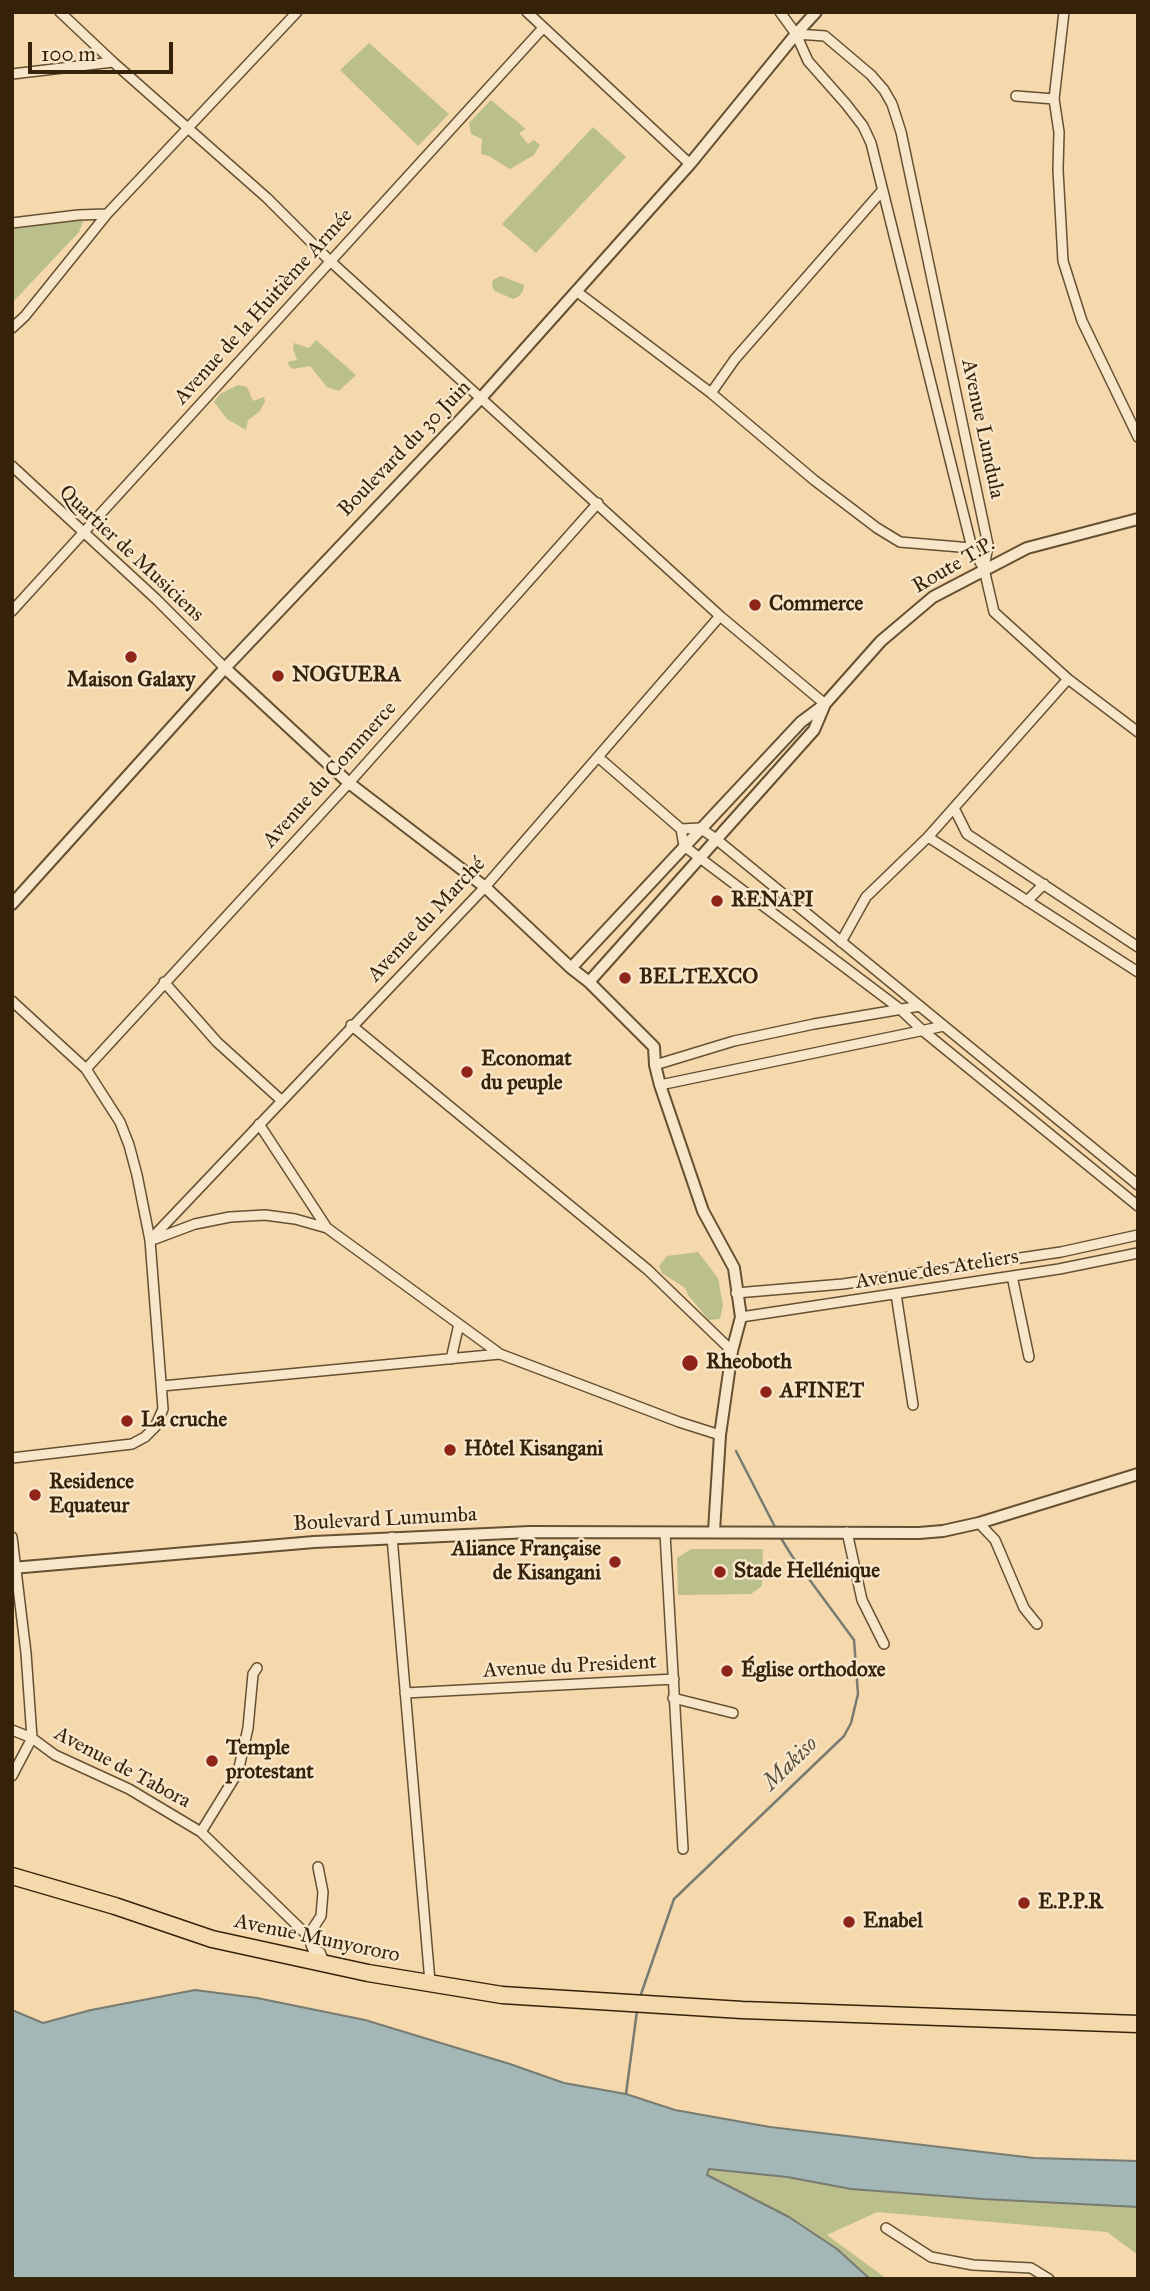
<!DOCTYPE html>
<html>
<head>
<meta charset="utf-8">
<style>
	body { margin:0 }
	#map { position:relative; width:1150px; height:2291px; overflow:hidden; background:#f5d9ad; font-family:"IM FELL Great Primer",serif }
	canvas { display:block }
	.frame { position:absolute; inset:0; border:14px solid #362209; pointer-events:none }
	.scale { position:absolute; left:28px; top:42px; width:145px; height:32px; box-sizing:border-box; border:4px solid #362209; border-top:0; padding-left:9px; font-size:21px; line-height:24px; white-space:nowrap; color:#362209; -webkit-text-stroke:5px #f8e6ca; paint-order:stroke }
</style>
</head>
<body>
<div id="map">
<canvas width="1150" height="2291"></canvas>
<div class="frame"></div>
<div class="scale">100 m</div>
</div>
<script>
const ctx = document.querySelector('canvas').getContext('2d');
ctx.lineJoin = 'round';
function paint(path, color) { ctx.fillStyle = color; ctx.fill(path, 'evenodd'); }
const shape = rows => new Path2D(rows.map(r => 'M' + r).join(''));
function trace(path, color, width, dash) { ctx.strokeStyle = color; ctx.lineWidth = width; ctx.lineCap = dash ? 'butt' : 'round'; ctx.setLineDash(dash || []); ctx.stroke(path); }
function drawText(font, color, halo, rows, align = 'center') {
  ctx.font = font + ' "IM FELL Great Primer",serif'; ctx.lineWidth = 5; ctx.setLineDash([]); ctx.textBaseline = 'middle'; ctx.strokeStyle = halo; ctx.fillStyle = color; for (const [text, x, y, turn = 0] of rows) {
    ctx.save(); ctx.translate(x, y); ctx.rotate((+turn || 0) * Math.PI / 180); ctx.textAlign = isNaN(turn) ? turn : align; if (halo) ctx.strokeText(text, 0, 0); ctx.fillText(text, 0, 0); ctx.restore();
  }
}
const green = shape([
	[369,43,449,114,418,146,340,70],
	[491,100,526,129,519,133,528,144,534,140,540,145,534,155,510,169,489,156,481,154,482,139,471,134,469,123],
	[593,127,626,157,536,253,502,224],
	[79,219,83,222,79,232,12,303,12,229],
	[501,276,524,285,523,291,518,297,513,299,495,291,492,286,493,280],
	[316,340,356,375,339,391,327,387,310,366,292,369,287,362,297,360,293,349,294,343,309,348],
	[238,385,247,387,253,401,264,397,265,401,260,411,248,420,246,430,227,419,214,402,220,394],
	[698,1252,718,1278,723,1305,720,1319,709,1320,688,1295,685,1288,662,1273,659,1266,667,1256],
	[691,1549,763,1549,762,1586,751,1594,678,1595,677,1558],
	[709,2169,787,2177,851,2189,1138,2207,1138,2255,1107,2232,877,2212,827,2235,887,2279,870,2279,837,2249,789,2217,706,2175]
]);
const water = shape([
	[195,1990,257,1998,365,2020,510,2064,564,2083,626,2094,675,2110,770,2127,1034,2158,1138,2161,1138,2207,983,2199,851,2189,787,2177,709,2169,707,2175,789,2217,837,2249,870,2279,12,2279,12,2010,43,2023,91,2010,195,1990]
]);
const stream = shape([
	[736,1451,776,1529],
	[640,1997,674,1899,844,1736,851,1723,858,1694,854,1640,792,1556,779,1535],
	[626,2094,637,2011]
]);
const minor = shape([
	[60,12,113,62,267,198,329,260,720,616,825,704],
	[527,12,690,164],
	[780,12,796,34,808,61,846,104,863,126,871,143,972,548,984,569,994,612,1068,679,1138,732],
	[1064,12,1054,99,1059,132,1058,170,1063,261,1082,321,1138,437],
	[796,34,825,36,871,75,884,90,892,104,901,132,988,545,984,569],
	[12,74,113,62],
	[1016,96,1054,99],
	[12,223,78,215,107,214],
	[576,291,711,393,814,480,877,528,900,542,972,548],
	[12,328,25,316,107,214,297,12],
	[711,393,735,359,881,192],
	[12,466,156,599,225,668],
	[12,611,543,28],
	[598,757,681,829,684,846,900,1009,922,1030,1138,1206],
	[954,808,967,834,1138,947],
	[681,829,700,828,716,839,1138,1185],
	[928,837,1138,972],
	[1027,901,1044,884],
	[841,942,866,897,928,837,1068,679],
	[164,982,217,1042,281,1100],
	[12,1001,86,1069,120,1122,129,1145,137,1175,150,1240,163,1409,155,1427,145,1437,132,1444,12,1458],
	[351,1025,648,1270,732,1351],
	[655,1065,734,1041,814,1024,920,1006],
	[86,1069,349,783,598,503],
	[660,1085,944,1026],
	[259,1124,327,1228],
	[155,1239,195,1224,230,1217,265,1215,295,1219,327,1228,500,1354,679,1422,720,1435],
	[150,1240,485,887,720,616],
	[1012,1276,1029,1357],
	[736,1293,843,1284,1061,1252,1138,1235],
	[896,1294,913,1405],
	[741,1317,1059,1269,1138,1253],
	[451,1359,459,1324],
	[162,1386,500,1354],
	[979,1523,995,1540,1024,1608,1037,1624],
	[847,1532,862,1600,884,1644],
	[665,1533,683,1849],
	[12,1537,26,1653,32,1738,12,1776],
	[392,1537,430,1982],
	[405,1693,674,1679],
	[673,1698,733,1713],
	[12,1730,32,1738,55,1755,129,1789,201,1832,308,1936,313,1950,320,1952,325,1964],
	[201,1832,238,1772,248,1728,253,1674,257,1668],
	[308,1936,321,1916,323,1892,318,1867],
	[886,2228,931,2257,973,2265,1031,2268,1049,2279]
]);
const tertiary = shape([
	[225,668,349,783,485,887,571,968,589,982,654,1047,655,1065,660,1085,703,1211,734,1268,741,1317,732,1351,720,1435,714,1531],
	[12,904,225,668,481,398,690,164,796,34,816,12],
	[571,968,801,722,825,704,881,641,933,597,1027,548,1138,519],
	[589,982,814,730,825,704],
	[12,1568,314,1542,530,1532,919,1533,943,1531,979,1523,1138,1474]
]);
const trunk = shape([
	[12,1876,115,1906,212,1939,368,1973,502,1995,742,2010,1138,2024]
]);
const markers = [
	[755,605,7,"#8f2418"],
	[131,657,7,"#8f2418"],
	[278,676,7,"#8f2418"],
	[717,901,7,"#8f2418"],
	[625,978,7,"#8f2418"],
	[467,1072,7,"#8f2418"],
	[690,1363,9,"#8f2418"],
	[766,1392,7,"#8f2418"],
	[127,1421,7,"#8f2418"],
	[450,1450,7,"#8f2418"],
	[35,1495,7,"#8f2418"],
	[615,1562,7,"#8f2418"],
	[720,1572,7,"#8f2418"],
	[727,1671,7,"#8f2418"],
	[212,1761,7,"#8f2418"],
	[1024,1903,7,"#8f2418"],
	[849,1922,7,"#8f2418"]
];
const streetNames = [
	["Avenue de la Huitième Armée",264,307,-48],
	["Avenue Lundula",982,429,78],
	["Boulevard du 30 Juin",405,449,-46],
	["Quartier de Musiciens",131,554,43],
	["Route T.P.",954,566,-30],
	["Avenue du Commerce",330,775,-48],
	["Avenue du Marché",427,920,-47],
	["Avenue des Ateliers",937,1270,-9],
	["Boulevard Lumumba",385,1520,-3],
	["Avenue du President",570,1667,-3],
	["Avenue de Tabora",122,1768,28],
	["Avenue Munyororo",317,1939,12]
];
const poiNames = [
	["Commerce",769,605],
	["NOGUERA",292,676],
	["Maison Galaxy",131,681,"center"],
	["RENAPI",731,901],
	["BELTEXCO",639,978],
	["Economat",481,1060],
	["du peuple",481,1084],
	["Rheoboth",706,1363],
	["AFINET",780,1392],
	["La cruche",141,1421],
	["Hôtel Kisangani",464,1450],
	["Residence",49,1483],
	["Equateur",49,1507],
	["Aliance Française",601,1550,"right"],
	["de Kisangani",601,1574,"right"],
	["Stade Hellénique",734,1572],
	["Église orthodoxe",741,1671],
	["Temple",226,1749],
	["protestant",226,1773],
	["E.P.P.R",1038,1903],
	["Enabel",863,1922]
];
const waterNames = [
	["Makiso",791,1764,-44]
];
paint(green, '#babf8b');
paint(water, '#a2b7b6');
trace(water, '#777b71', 2);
trace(stream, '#777b71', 2.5);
trace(minor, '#665032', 12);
trace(tertiary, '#665032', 14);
trace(trunk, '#362209', 19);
trace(minor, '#f8e6ca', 9);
trace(tertiary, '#f8e6ca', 10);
trace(trunk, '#f5d9ad', 16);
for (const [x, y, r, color] of markers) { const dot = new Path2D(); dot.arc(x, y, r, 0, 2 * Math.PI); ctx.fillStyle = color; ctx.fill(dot); trace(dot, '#f8e6ca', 2.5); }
drawText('21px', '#362209', '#f8e6ca', streetNames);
drawText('bold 21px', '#362209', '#f8e6ca', poiNames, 'left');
drawText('italic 23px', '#564f3d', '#f8e6ca', waterNames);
</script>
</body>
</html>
